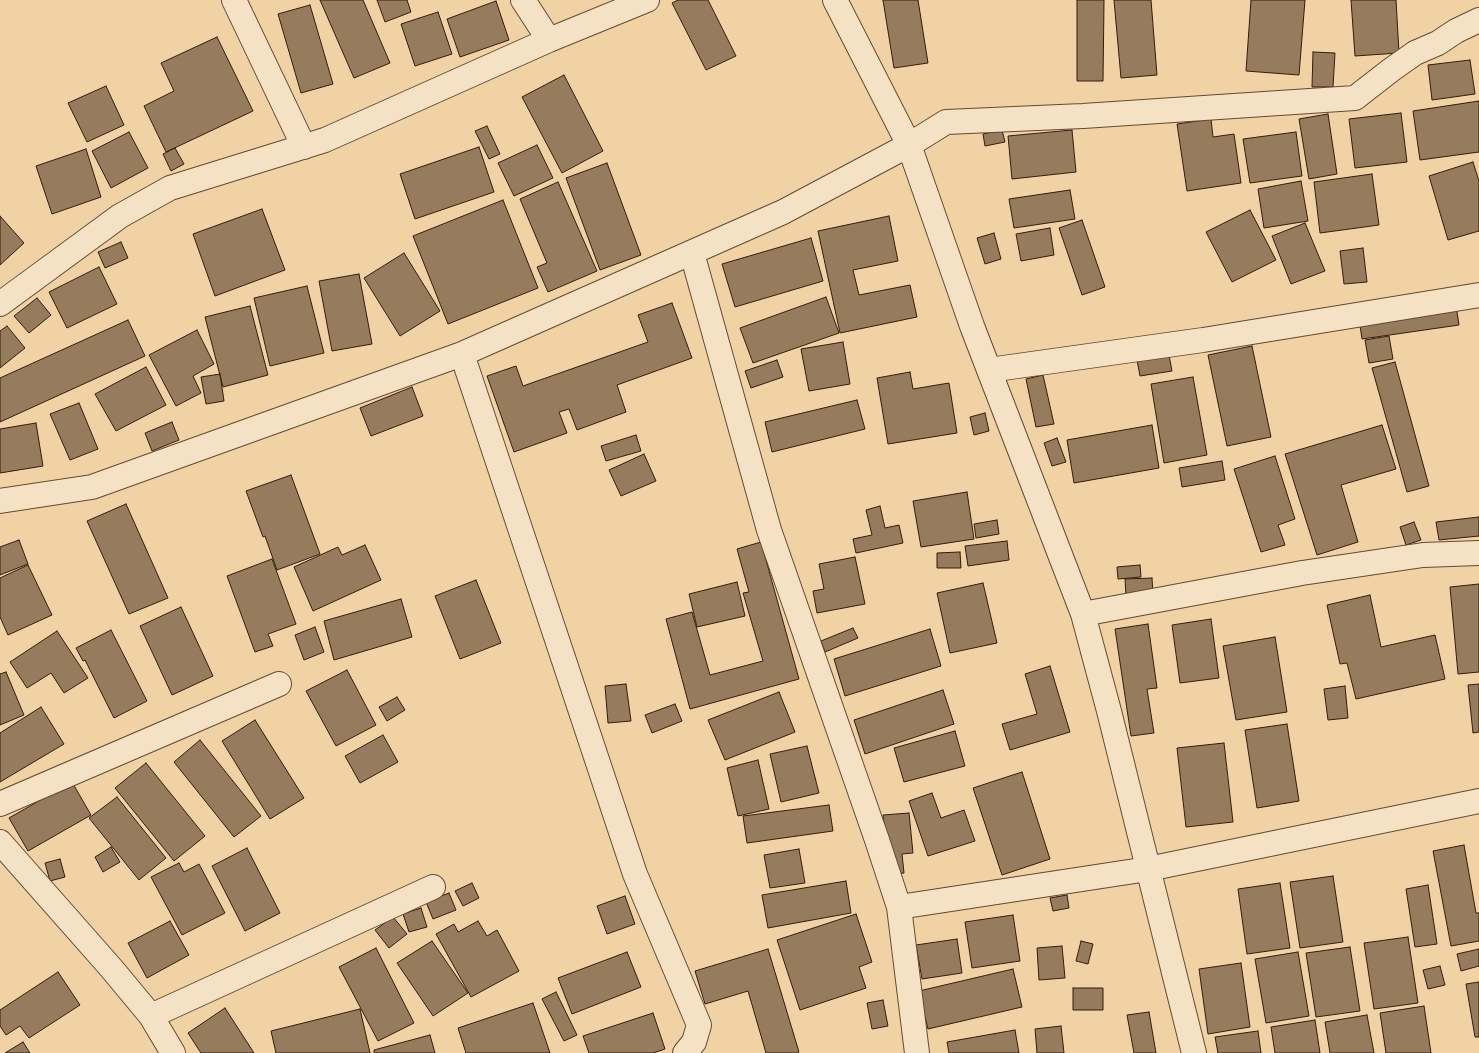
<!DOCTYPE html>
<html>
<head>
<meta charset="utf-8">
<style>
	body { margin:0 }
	canvas { display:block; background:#f0d2a5 }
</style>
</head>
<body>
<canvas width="1479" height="1053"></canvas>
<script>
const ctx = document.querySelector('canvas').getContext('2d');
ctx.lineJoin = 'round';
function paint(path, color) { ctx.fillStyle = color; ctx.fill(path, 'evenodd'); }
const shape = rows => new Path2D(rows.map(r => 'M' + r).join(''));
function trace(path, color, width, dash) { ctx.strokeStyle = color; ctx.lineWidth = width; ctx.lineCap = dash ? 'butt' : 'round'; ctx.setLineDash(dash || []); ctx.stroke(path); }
const building = shape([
	[320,0,363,0,390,63,354,78,320,0],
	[377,0,407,0,411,12,385,22,377,0],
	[678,0,708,0,736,56,706,70,672,3,678,0],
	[883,0,918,0,928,63,894,68,883,0],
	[1077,0,1104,0,1103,81,1077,81,1077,0],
	[1114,0,1151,0,1157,75,1121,78,1114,0],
	[1251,0,1305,0,1299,75,1246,71,1251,0],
	[1351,0,1396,0,1399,53,1355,56,1351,0],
	[496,1,509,40,460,57,447,19,496,1],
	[310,5,333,84,301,93,278,14,310,5],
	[438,12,452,54,415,66,401,24,438,12],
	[217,37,253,111,166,152,144,106,174,91,161,63,217,37],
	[1313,52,1335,53,1333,87,1312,87,1313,52],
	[1470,60,1475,94,1432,100,1428,65,1470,60],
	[564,75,603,151,562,173,522,97,564,75],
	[106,86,124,125,87,142,68,103,106,86],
	[1479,101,1479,152,1420,160,1413,111,1479,101],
	[1401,113,1407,162,1355,168,1349,119,1401,113],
	[1328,114,1337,174,1309,179,1299,119,1328,114],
	[1211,119,1213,137,1234,134,1241,183,1187,191,1177,124,1211,119],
	[487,126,500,154,489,159,475,131,487,126],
	[1002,130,1005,142,985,146,983,134,1002,130],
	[1072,130,1076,172,1012,179,1008,136,1072,130],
	[129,132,148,168,111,188,92,151,129,132],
	[1296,132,1302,176,1250,183,1243,139,1296,132],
	[537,145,553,178,514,196,498,163,537,145],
	[479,147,494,192,415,219,400,174,479,147],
	[175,148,184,164,171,171,163,154,175,148],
	[86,149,101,197,52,214,36,166,86,149],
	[1473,162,1479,181,1479,231,1448,240,1429,176,1473,162],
	[607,163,641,255,600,270,566,178,607,163],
	[1372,174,1379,225,1320,233,1314,182,1372,174],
	[1301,181,1308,221,1264,228,1258,189,1301,181],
	[558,182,597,271,548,292,537,267,547,263,520,199,558,182],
	[1070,190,1075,219,1014,228,1009,199,1070,190],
	[503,200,538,288,448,324,413,236,503,200],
	[262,209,285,270,215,296,193,234,262,209],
	[1250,210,1276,260,1232,282,1206,232,1250,210],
	[0,216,24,243,0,265,0,216],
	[889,216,898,261,853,270,859,295,910,285,917,317,840,333,818,231,889,216],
	[1082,220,1105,287,1082,295,1059,228,1082,220],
	[1305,223,1325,271,1291,284,1272,236,1305,223],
	[1050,228,1054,255,1021,261,1016,234,1050,228],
	[994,233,1001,259,985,264,977,238,994,233],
	[811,238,823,281,735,307,722,264,811,238],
	[121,242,128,258,105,268,98,252,121,242],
	[1363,248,1367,282,1344,284,1340,251,1363,248],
	[404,253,440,311,400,336,364,278,404,253],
	[99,267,117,304,67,328,49,292,99,267],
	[359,274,372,344,332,351,319,281,359,274],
	[307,286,324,353,270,366,254,298,307,286],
	[826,297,839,333,753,363,740,328,826,297],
	[37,298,51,315,29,333,14,316,37,298],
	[672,303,692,358,617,385,626,412,577,430,569,409,559,412,567,433,514,452,487,376,516,366,523,386,648,342,638,315,672,303],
	[1456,305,1459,325,1362,339,1359,319,1456,305],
	[250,306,268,375,223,387,205,317,250,306],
	[128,320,145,356,0,422,0,378,128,320],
	[7,326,25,348,0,368,0,331,7,326],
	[197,330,214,364,193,376,201,393,176,406,149,355,197,330],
	[1389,336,1393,359,1369,363,1365,340,1389,336],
	[843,342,850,384,809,391,801,349,843,342],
	[1252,346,1271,437,1227,446,1208,355,1252,346],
	[1169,355,1172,371,1140,376,1137,360,1169,355],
	[777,360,783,377,751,388,745,371,777,360],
	[1395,362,1429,486,1407,492,1372,368,1395,362],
	[146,367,166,405,116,431,95,394,146,367],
	[910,372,913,389,949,383,957,433,888,444,877,378,910,372],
	[220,374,224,401,206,404,201,377,220,374],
	[1043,375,1054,424,1036,427,1026,379,1043,375],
	[1193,377,1207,455,1164,463,1151,384,1193,377],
	[412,387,423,416,371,436,360,408,412,387],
	[857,400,865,429,772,452,765,422,857,400],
	[79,403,98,449,70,460,50,414,79,403],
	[985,413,989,431,974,435,970,417,985,413],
	[172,422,179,440,152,451,145,433,172,422],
	[36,423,43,466,0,473,0,429,36,423],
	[1152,425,1159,468,1074,483,1067,440,1152,425],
	[1382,425,1396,469,1341,485,1358,542,1317,555,1285,454,1382,425],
	[636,435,641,451,606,461,601,446,636,435],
	[1057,438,1066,462,1052,466,1044,443,1057,438],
	[644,454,656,481,621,496,609,470,644,454],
	[1275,456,1295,519,1278,525,1285,545,1261,552,1234,469,1275,456],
	[1222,461,1225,480,1182,487,1179,468,1222,461],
	[291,475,320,554,277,570,265,536,263,537,246,491,291,475],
	[967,492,974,539,921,547,913,501,967,492],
	[126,504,168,598,129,614,87,521,126,504],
	[880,506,885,528,899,525,903,543,856,553,853,539,872,535,866,510,880,506],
	[1479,517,1479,536,1439,540,1436,522,1479,517],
	[997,520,999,534,976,538,974,524,997,520],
	[1414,522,1421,540,1406,545,1400,527,1414,522],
	[19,540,28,564,0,575,0,547,19,540],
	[1007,541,1009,560,968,566,965,546,1007,541],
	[761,542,799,679,690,709,666,619,692,612,710,675,763,661,743,593,749,592,737,549,761,542],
	[365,545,381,580,313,611,294,567,338,547,342,555,365,545],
	[960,552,961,568,937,568,937,553,960,552],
	[855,557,865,604,817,613,813,591,824,589,819,564,855,557],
	[272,559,296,624,268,634,273,646,255,652,227,576,272,559],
	[28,565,52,615,8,635,0,617,0,578,28,565],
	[1140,565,1141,577,1118,579,1117,567,1140,565],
	[1152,578,1153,595,1126,596,1125,579,1152,578],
	[476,580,501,643,460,659,435,596,476,580],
	[737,582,745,616,697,627,689,594,737,582],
	[983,583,997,643,950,653,937,593,983,583],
	[1479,584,1479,672,1458,674,1450,587,1479,584],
	[1370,595,1381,647,1435,635,1445,679,1356,699,1347,663,1340,664,1327,605,1370,595],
	[401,599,412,637,334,660,324,621,401,599],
	[181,607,213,676,172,695,140,626,181,607],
	[1211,619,1219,678,1180,683,1172,625,1211,619],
	[1148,624,1157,688,1147,689,1154,733,1131,736,1115,629,1148,624],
	[315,627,324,652,304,660,295,635,315,627],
	[853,628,858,638,825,652,821,641,853,628],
	[930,629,941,666,845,696,834,659,930,629],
	[111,630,147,701,114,718,85,660,83,661,76,648,111,630],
	[57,631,88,678,64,693,51,673,27,688,10,662,57,631],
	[1275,637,1287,712,1236,720,1223,646,1275,637],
	[1050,666,1070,732,1010,750,1002,724,1037,714,1025,674,1050,666],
	[347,670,376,725,336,746,306,691,347,670],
	[6,672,24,715,0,725,0,674,6,672],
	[626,684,631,721,608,723,605,686,626,684],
	[1479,684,1479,732,1473,733,1468,685,1479,684],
	[1345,686,1348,718,1328,720,1324,689,1345,686],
	[943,690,954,724,865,754,854,720,943,690],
	[779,692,795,732,725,760,708,720,779,692],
	[397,697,405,710,387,721,379,707,397,697],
	[675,704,682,721,652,733,645,715,675,704],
	[41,707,64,744,0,782,0,733,41,707],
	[255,720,304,798,270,819,222,741,255,720],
	[1287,724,1299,801,1257,808,1245,730,1287,724],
	[955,731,965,766,904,782,894,748,955,731],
	[383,735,398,762,360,783,345,756,383,735],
	[200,740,261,816,234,837,174,762,200,740],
	[1224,743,1233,822,1186,827,1177,748,1224,743],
	[807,746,819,793,781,802,770,754,807,746],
	[758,760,769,809,738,816,727,768,758,760],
	[146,763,205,836,174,861,115,788,146,763],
	[1022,772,1050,859,1002,875,973,788,1022,772],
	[72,782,91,815,28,851,9,818,72,782],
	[932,793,941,818,964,810,975,841,928,856,909,801,932,793],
	[117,797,166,858,139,880,89,818,117,797],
	[829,805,833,831,747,843,743,816,829,805],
	[909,813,913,853,902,854,904,873,894,874,887,854,883,815,909,813],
	[1464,845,1476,913,1479,913,1479,941,1451,946,1433,851,1464,845],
	[111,847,120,862,103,872,95,857,111,847],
	[247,848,280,913,245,931,212,866,247,848],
	[799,849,805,883,770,888,764,855,799,849],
	[60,859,65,877,50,881,45,863,60,859],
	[179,863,184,872,199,864,225,913,182,935,151,877,179,863],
	[1333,876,1343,942,1300,948,1290,882,1333,876],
	[846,881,851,913,768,928,762,895,846,881],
	[472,883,479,898,463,906,455,891,472,883],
	[1280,883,1290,948,1247,954,1238,889,1280,883],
	[1428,885,1437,944,1415,947,1406,889,1428,885],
	[449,893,456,910,433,919,426,902,449,893],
	[1067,895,1069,908,1053,911,1050,898,1067,895],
	[625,896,635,924,607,934,597,906,625,896],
	[421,908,427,927,409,932,403,914,421,908],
	[856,914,872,962,859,967,866,988,800,1010,777,940,856,914],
	[1013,915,1020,961,972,968,965,922,1013,915],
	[393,917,407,934,389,948,375,930,393,917],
	[170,921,189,955,147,978,128,943,170,921],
	[478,921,487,936,497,930,519,971,471,997,436,934,454,924,458,932,478,921],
	[1408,937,1418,1003,1374,1009,1364,943,1408,937],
	[957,939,962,973,922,979,916,945,957,939],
	[432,941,468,993,433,1016,397,963,432,941],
	[1081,941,1093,944,1088,964,1076,961,1081,941],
	[1062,946,1065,978,1039,980,1037,948,1062,946],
	[1350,947,1360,1011,1316,1017,1306,953,1350,947],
	[376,948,414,1023,378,1041,339,967,376,948],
	[768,949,799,1052,797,1053,766,1053,748,991,705,1004,695,971,768,949],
	[1479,949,1479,966,1461,971,1457,954,1479,949],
	[627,952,641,987,572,1014,558,978,627,952],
	[1298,952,1309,1016,1266,1023,1255,959,1298,952],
	[1241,963,1250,1027,1208,1034,1199,969,1241,963],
	[1440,966,1445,985,1428,989,1423,970,1440,966],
	[1013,969,1022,1007,928,1029,919,991,1013,969],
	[58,972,80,1005,29,1038,20,1026,6,1035,0,1026,0,1010,58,972],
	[1479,982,1479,1037,1475,1037,1466,984,1479,982],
	[1073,988,1103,988,1103,1010,1073,1010,1073,988],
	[556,992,577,1035,564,1041,542,999,556,992],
	[883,1000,888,1026,872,1029,867,1003,883,1000],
	[533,1003,550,1053,466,1053,458,1028,533,1003],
	[1424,1006,1431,1053,1386,1053,1380,1013,1424,1006],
	[225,1008,254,1053,201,1053,188,1033,225,1008],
	[360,1009,370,1053,276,1053,271,1031,360,1009],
	[1149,1012,1156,1053,1134,1053,1127,1015,1149,1012],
	[653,1013,665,1049,653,1053,589,1053,583,1036,653,1013],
	[1367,1015,1374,1053,1330,1053,1325,1022,1367,1015],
	[1315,1020,1320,1053,1275,1053,1271,1027,1315,1020],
	[1061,1026,1064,1053,1037,1053,1035,1029,1061,1026],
	[1015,1030,1019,1053,949,1053,947,1042,1015,1030],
	[1258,1031,1261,1053,1218,1053,1215,1037,1258,1031],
	[430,1035,435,1053,374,1053,374,1050,430,1035],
	[23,1042,30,1053,5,1053,23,1042]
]);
const minor = shape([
	[234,0,304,147],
	[523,0,549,40],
	[835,0,909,145,972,326,1083,614,1109,711,1194,1053],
	[692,253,769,530,877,840,899,907,917,1053],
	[0,304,120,216,170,188,325,140,549,40,647,0],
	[462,354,635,874,699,1025,694,1042,685,1053],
	[989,370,1203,340,1479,295],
	[0,501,92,487,462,354,783,212,909,145,946,122,1083,116,1355,98,1391,70,1415,53,1438,43,1456,31,1479,20],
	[1083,614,1302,573,1423,555,1479,553],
	[0,804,279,684],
	[0,842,112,969,151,1016,173,1053],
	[899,907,1148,869,1479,801],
	[151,1016,433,887]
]);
paint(building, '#967b5d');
trace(building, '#341d0e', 1);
trace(minor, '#634a34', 26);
trace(minor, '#f5e2c4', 24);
</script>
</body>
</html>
